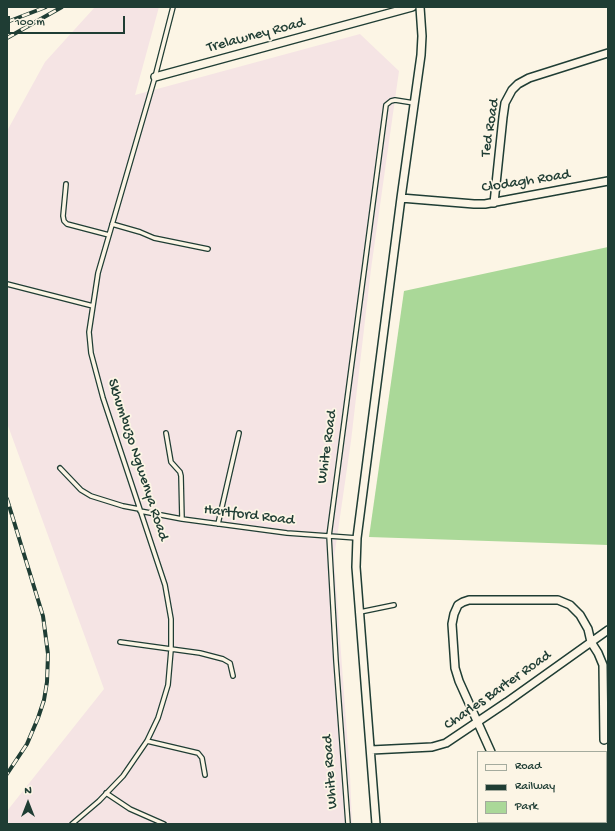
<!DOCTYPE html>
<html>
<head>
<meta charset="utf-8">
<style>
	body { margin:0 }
	#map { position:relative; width:615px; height:831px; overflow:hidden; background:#fcf5e5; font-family:"Gochi Hand",sans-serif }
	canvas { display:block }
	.frame { position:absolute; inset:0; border:8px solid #1f3d34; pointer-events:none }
	.legend { position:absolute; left:477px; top:751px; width:130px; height:72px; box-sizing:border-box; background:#fcf5e5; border:1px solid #a4ab9e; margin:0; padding:5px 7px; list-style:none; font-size:12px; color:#1f3d34 }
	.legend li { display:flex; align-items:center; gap:8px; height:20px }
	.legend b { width:20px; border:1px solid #a4ab9e }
	.north { position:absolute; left:8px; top:783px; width:40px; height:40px; -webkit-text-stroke:3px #fcf5e5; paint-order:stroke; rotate:0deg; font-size:11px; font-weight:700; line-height:16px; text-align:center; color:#1f3d34 }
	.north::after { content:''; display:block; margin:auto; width:14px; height:18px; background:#1f3d34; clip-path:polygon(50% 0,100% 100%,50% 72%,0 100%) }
	.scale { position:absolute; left:8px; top:16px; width:117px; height:18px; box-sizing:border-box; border:2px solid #1f3d34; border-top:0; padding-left:5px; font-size:12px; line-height:14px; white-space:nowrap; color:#1f3d34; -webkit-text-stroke:3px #fcf5e5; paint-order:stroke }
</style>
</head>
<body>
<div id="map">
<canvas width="615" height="831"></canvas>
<div class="frame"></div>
<ul class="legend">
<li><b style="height:5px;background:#fcf5e5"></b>Road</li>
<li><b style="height:5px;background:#1f3d34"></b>Railway</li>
<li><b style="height:11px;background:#aad898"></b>Park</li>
</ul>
<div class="north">N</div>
<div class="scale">100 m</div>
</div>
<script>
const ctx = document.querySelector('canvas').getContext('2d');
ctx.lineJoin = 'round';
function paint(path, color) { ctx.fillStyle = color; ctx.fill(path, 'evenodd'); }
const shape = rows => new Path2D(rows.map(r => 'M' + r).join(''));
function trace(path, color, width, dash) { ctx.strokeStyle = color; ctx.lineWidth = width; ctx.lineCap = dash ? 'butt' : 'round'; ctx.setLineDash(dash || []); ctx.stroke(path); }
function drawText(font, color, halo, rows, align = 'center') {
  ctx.font = font + ' "Gochi Hand",sans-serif'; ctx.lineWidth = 3.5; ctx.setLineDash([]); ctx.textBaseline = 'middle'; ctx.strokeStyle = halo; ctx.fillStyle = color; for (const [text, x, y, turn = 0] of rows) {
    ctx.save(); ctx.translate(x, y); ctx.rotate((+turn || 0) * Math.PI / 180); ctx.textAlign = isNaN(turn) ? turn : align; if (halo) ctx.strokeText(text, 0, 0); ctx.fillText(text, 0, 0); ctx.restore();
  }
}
const built = shape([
	[95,7,159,7,135,95,360,34,399,71,371,269,351,441,334,558,350,775,352,824,10,824,7,820,7,811,104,689,7,423,7,131,45,62]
]);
const green = shape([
	[608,247,608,545,369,537,404,291]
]);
const lane = shape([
	[66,184,63,216,64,221,67,224,109,235],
	[112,224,140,232,154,238,208,249],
	[7,284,93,306],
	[166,433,171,462,180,472,181,476,182,519],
	[60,468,81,490,91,496,123,506,139,509],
	[140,511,182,519,287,533,357,538],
	[218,524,239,433],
	[360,612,394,605],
	[120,642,200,653,223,659,230,663,233,676],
	[147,741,198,753,202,758,205,775],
	[106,793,130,809,164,824],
	[72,824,99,801,123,776,147,741,158,718,168,685,171,650,171,619,165,585,103,398,91,353,89,332,98,273,155,77,173,7],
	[348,824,336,661,329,536,386,105,391,101,395,100,414,103],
	[511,824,512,822]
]);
const street = shape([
	[155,77,412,7],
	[401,198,474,204,485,204,608,181],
	[494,203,503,117,505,103,512,90,518,84,529,78,608,53],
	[371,750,432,747,446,743,507,702,608,630],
	[491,752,459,681,455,668,452,624,454,614,458,605,463,602,469,600,558,600,570,605,580,615,588,629,591,642,598,653,603,665,604,740],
	[523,822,524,824],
	[376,824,356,567,357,538,401,198,421,55,422,36,420,7]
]);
const rail = shape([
	[7,22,46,7],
	[7,38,62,7],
	[7,499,43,616,48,654,47,682,44,700,38,718,27,744,7,774]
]);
const streetNames = [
	["Trelawney Road",256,36,-15],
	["Ted Road",491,128,-81],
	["Clodagh Road",526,182,-9],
	["White Road",328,447,-82],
	["Skhumbuzo Ngwenya Road",137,460,72],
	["Hartford Road",249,516,7],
	["Charles Barter Road",498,691,-35],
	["White Road",331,772,-94]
];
paint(built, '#f5e4e4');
paint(green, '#aad898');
trace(lane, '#1f3d34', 6);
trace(street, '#1f3d34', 10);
trace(lane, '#fcf5e5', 3.5);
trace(street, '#fcf5e5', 7);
trace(rail, '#1f3d34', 4);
trace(rail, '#fcf5e5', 2.5, [8]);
drawText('15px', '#1f3d34', '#fcf5e5', streetNames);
</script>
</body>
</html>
